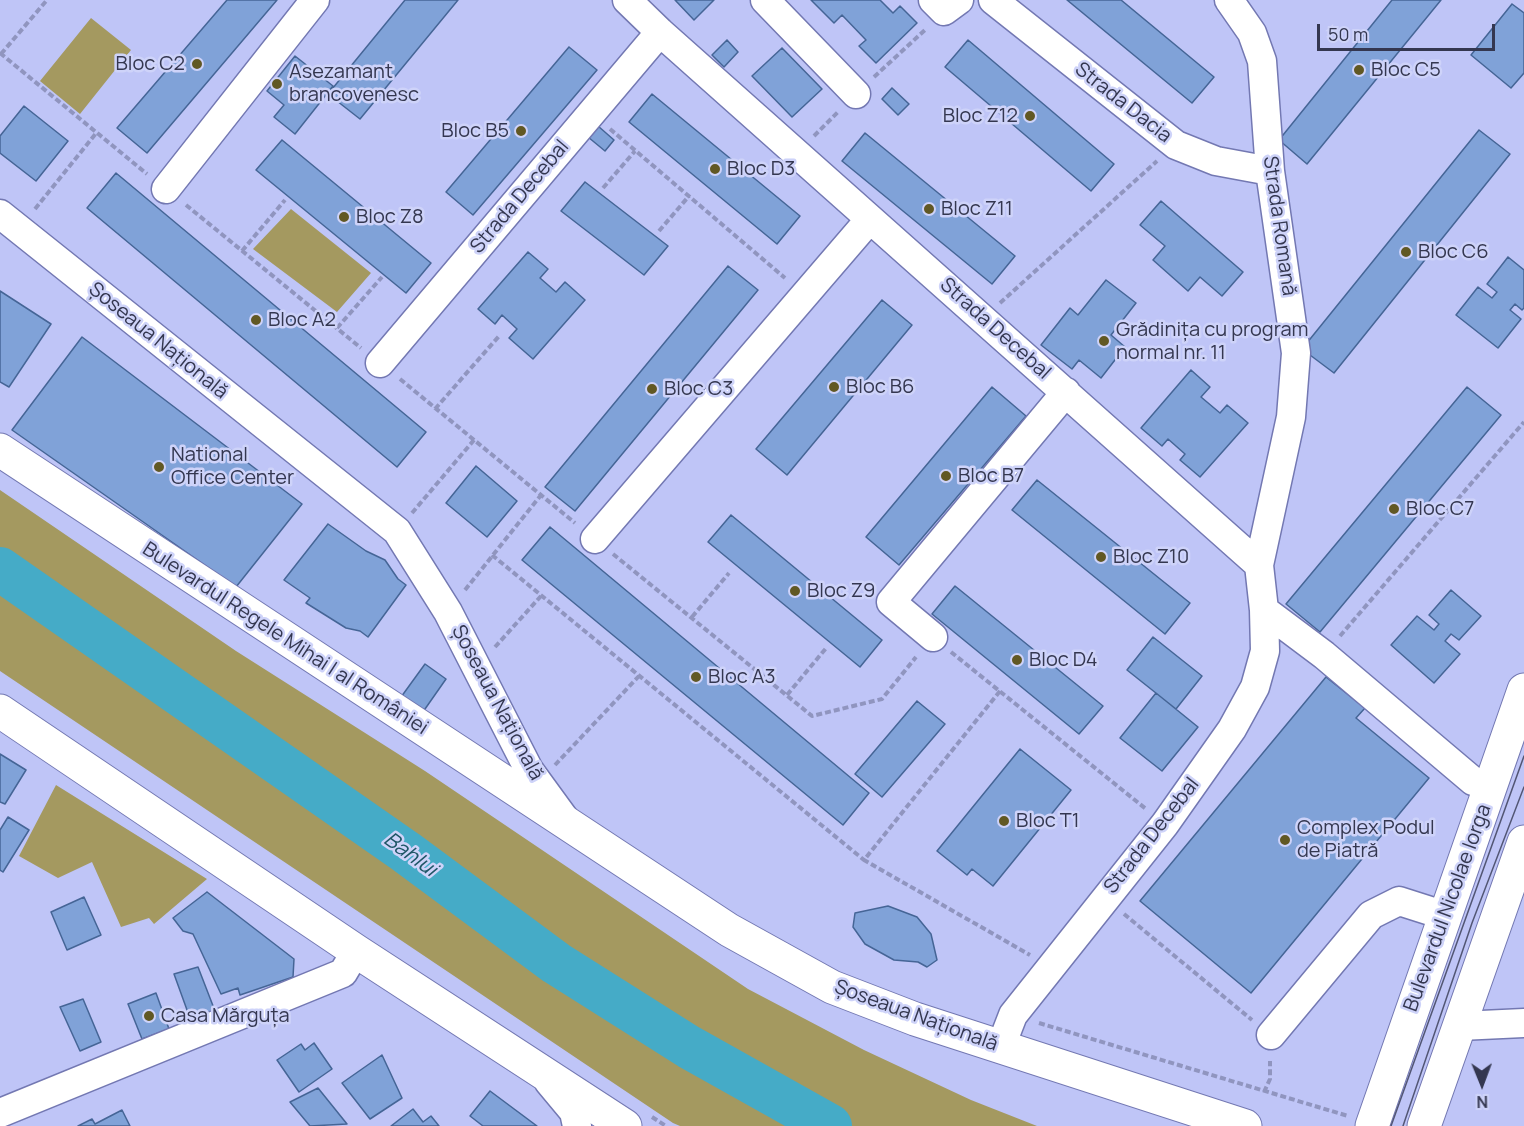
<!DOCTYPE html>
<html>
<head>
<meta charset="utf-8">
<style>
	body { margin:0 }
	#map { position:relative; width:1524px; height:1126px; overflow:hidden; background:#bfc5f7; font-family:Manrope,sans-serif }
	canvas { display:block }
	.north { position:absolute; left:1452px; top:1054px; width:60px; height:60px; -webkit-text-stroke:4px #ced3f9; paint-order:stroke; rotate:179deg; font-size:16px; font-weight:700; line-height:24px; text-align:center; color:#343750 }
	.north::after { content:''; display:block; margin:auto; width:21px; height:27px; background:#343750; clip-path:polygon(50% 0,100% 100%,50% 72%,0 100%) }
	.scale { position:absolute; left:1317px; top:24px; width:178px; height:27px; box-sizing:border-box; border:3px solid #343750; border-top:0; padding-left:8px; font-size:18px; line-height:21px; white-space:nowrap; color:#343750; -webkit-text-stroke:4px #ced3f9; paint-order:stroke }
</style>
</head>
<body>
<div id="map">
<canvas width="1524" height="1126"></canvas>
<div class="north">N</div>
<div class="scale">50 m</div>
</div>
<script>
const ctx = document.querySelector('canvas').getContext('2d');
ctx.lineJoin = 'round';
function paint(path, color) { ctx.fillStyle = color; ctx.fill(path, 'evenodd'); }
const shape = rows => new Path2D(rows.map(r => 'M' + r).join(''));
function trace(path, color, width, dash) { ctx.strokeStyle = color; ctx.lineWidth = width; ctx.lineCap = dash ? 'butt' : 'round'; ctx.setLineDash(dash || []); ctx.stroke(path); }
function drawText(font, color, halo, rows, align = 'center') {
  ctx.font = font + ' Manrope,sans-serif'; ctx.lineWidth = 5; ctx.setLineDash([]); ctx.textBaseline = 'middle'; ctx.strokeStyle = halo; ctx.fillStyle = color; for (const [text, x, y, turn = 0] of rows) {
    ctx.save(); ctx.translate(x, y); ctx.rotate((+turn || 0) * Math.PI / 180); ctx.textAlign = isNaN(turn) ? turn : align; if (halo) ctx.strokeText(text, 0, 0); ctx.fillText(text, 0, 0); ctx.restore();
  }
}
const green = shape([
	[91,18,131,50,80,114,40,81],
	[291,209,371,273,337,312,253,249],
	[0,490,236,651,425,771,748,989,864,1050,971,1100,1037,1126,680,1126,673,1123,0,671],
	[56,785,207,879,154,924,149,918,121,927,92,862,58,878,19,856]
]);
const river = shape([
	[0,569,406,852,556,963,689,1047,830,1126]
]);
const building = shape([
	[227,0,277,0,147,153,117,128,227,0],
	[405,0,458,0,360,119,328,94,405,0],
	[675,0,714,0,694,20,675,0],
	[811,0,880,0,893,13,900,6,917,23,876,63,859,46,866,40,842,15,834,23,811,0],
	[1067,0,1121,0,1214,77,1192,103,1067,0],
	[1392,0,1441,0,1307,164,1279,140,1392,0],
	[1512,4,1524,13,1524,73,1511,88,1471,55,1512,4],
	[727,40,738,52,724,67,712,55,727,40],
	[968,40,1114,164,1091,191,945,67,968,40],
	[569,47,597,70,473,215,446,192,569,47],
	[782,48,822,89,792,117,752,76,782,48],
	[295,56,333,86,295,134,274,117,284,105,267,91,295,56],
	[892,88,909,104,898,115,882,99,892,88],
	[652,94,800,216,777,244,629,122,652,94],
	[24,106,68,141,36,181,0,153,0,136,24,106],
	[598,126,614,140,605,151,588,137,598,126],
	[1479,130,1510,154,1334,373,1302,349,1479,130],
	[865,133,1015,256,992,284,842,161,865,133],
	[282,140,431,263,406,293,256,170,282,140],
	[116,173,426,432,397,467,87,208,116,173],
	[585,182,668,246,644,275,561,211,585,182],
	[1161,201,1243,272,1222,296,1200,277,1188,291,1153,260,1165,246,1140,225,1161,201],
	[528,252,548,269,540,278,556,292,565,282,585,300,533,359,509,338,517,329,502,315,495,324,478,309,528,252],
	[1508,257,1524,270,1524,308,1522,310,1515,304,1510,310,1521,319,1498,348,1456,315,1478,287,1492,298,1497,292,1487,284,1508,257],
	[728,266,758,290,575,511,545,487,728,266],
	[1106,280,1136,303,1111,335,1125,347,1101,378,1079,360,1072,369,1041,345,1070,308,1078,315,1106,280],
	[0,291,51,324,9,387,0,382,0,291],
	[882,300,912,325,787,475,756,449,882,300],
	[82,337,302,504,236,587,12,430,82,337],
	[1191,370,1210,387,1201,397,1220,413,1227,405,1248,423,1200,477,1180,460,1185,454,1168,439,1162,446,1141,428,1191,370],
	[992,387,1026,416,899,565,866,537,992,387],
	[1467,387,1501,415,1320,632,1286,604,1467,387],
	[476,466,517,501,487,537,446,503,476,466],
	[1037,480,1190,603,1165,634,1012,510,1037,480],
	[731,515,882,640,860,667,708,542,731,515],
	[328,524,366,551,385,560,398,579,406,585,368,637,360,631,346,628,306,603,310,598,284,580,328,524],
	[550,527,869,793,843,825,522,560,550,527],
	[955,586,1103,706,1079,734,932,614,955,586],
	[1451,590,1481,616,1459,640,1451,634,1445,641,1460,654,1434,683,1391,645,1417,616,1434,630,1439,624,1429,615,1451,590],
	[1153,637,1202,676,1176,709,1127,670,1153,637],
	[425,664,446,679,418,719,396,704,425,664],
	[1326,677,1365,708,1356,718,1429,778,1251,993,1140,901,1326,677],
	[1156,693,1198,727,1162,771,1120,738,1156,693],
	[917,701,945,724,882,797,855,774,917,701],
	[1020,749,1071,790,993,886,972,869,967,875,937,851,1020,749],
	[0,754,26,770,5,804,0,802,0,754],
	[8,817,29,830,3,872,0,870,0,830,8,817],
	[207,892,294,959,293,977,240,995,238,988,221,994,193,934,183,931,173,918,207,892],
	[84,897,101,935,67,950,51,912,84,897],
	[888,906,917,917,931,934,937,960,927,967,918,962,894,960,865,944,853,927,855,913,888,906],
	[198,967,215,1011,191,1021,174,974,198,967],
	[156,993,169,1029,142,1039,128,1004,156,993],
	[83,999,101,1042,80,1051,60,1007,83,999],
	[314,1043,332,1069,299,1092,277,1060,301,1044,305,1050,314,1043],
	[382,1055,402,1098,370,1119,342,1083,382,1055],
	[318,1088,347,1124,310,1126,290,1102,318,1088],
	[490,1091,537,1126,483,1126,470,1116,490,1091],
	[413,1109,423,1122,431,1116,439,1126,391,1126,413,1109],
	[122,1110,130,1126,78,1126,92,1119,95,1124,122,1110]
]);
const path = shape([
	[0,53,147,174],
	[1,54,47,0],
	[874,77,926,29],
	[610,129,785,278],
	[814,136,839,111],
	[603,188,635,151],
	[186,205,361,348],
	[35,209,97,132],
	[659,231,689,196],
	[242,251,285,200],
	[1000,303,1157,161],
	[337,328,382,277],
	[400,379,575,523],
	[435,409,500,335],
	[412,513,474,440],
	[613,554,812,716,882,699,916,657],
	[492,555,864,860],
	[465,590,541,495],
	[692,617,729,573],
	[1340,636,1524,422],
	[495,647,541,596],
	[951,652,1146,809],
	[1000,691,864,860,1030,955],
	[787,695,827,647],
	[555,765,639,676],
	[1124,914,1252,1020],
	[1039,1023,1348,1116],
	[1264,1092,1270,1079,1270,1061],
	[652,1117,666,1126]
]);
const minor = shape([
	[627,0,660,32,1259,565],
	[765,0,856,94],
	[933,0,944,11,959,0],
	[993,0,1176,145,1216,161,1270,171],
	[166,189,315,0],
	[0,214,397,531,448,612,529,770,564,818],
	[380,363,660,32],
	[595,539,870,219],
	[1264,610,1324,655,1473,781,1491,787],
	[933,637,891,602,1066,392],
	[1460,1026,1524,1023],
	[1271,1035,1371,915,1399,901,1446,916],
	[1001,1046,1013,1015,1165,824,1232,729,1255,687,1265,651,1264,610,1259,565,1291,417,1296,353,1270,171,1262,61,1252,33,1229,0],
	[549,1082,574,1112,577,1126],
	[0,1113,343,973,356,951]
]);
const major = shape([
	[0,450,729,930,832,987,915,1019,1245,1126],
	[0,711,356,951,625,1126],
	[1372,1126,1524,690],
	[1424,1126,1524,842]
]);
const tram = shape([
	[1391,1126,1524,756],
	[1403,1126,1472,923,1524,787]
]);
const markers = [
	[197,64,6,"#615824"],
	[1359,70,6,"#615824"],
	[277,84,6,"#615824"],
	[1030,116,6,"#615824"],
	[521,131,6,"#615824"],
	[715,169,6,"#615824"],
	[929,209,6,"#615824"],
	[344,217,6,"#615824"],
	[1406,252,6,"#615824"],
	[256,320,6,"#615824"],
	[1104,341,6,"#615824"],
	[834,387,6,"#615824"],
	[652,389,6,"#615824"],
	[159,467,6,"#615824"],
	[946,476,6,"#615824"],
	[1394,509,6,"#615824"],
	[1101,557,6,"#615824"],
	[795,591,6,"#615824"],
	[1017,660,6,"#615824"],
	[696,677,6,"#615824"],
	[1004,821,6,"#615824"],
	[1285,840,6,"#615824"],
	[149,1016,6,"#615824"]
];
const poiNames = [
	["Bloc C2",185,64,"right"],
	["Bloc C5",1371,70],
	["Asezamant",289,72],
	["brancovenesc",289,95],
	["Bloc Z12",1018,116,"right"],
	["Bloc B5",509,131,"right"],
	["Bloc D3",727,169],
	["Bloc Z11",941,209],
	["Bloc Z8",356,217],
	["Bloc C6",1418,252],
	["Bloc A2",268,320],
	["Grădinița cu program",1116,330],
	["normal nr. 11",1116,353],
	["Bloc B6",846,387],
	["Bloc C3",664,389],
	["National",171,455],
	["Office Center",171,478],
	["Bloc B7",958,476],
	["Bloc C7",1406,509],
	["Bloc Z10",1113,557],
	["Bloc Z9",807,591],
	["Bloc D4",1029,660],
	["Bloc A3",708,677],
	["Bloc T1",1016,821],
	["Complex Podul",1297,828],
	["de Piatră",1297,851],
	["Casa Mărguța",161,1016]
];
const streetNames = [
	["Strada Dacia",1123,103,38],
	["Strada Decebal",520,197,-50],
	["Strada Romană",1279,226,82],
	["Strada Decebal",995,329,42],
	["Șoseaua Națională",158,341,39],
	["Bulevardul Regele Mihai I al României",285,639,33],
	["Șoseaua Națională",497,703,62],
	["Strada Decebal",1152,836,-52],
	["Bulevardul Nicolae Iorga",1448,908,-70],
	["Șoseaua Națională",916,1016,20]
];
const waterNames = [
	["Bahlui",410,855,36]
];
paint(green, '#a49960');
trace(river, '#45abc7', 44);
paint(building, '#80a2d8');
trace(building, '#456596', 1.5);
trace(minor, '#7378b2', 31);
trace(major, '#7378b2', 35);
trace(path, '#9095bf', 4, [6, 3]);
trace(minor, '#fff', 28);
trace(major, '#fff', 33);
trace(tram, '#525674', 1.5);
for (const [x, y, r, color] of markers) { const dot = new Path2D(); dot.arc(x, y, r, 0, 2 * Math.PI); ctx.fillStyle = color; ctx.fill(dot); trace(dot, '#ced3f9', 2); }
drawText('20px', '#343750', '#ced3f9', poiNames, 'left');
drawText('20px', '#343750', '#ced3f9', streetNames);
drawText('italic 21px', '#1e5666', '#ced3f9', waterNames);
</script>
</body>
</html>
